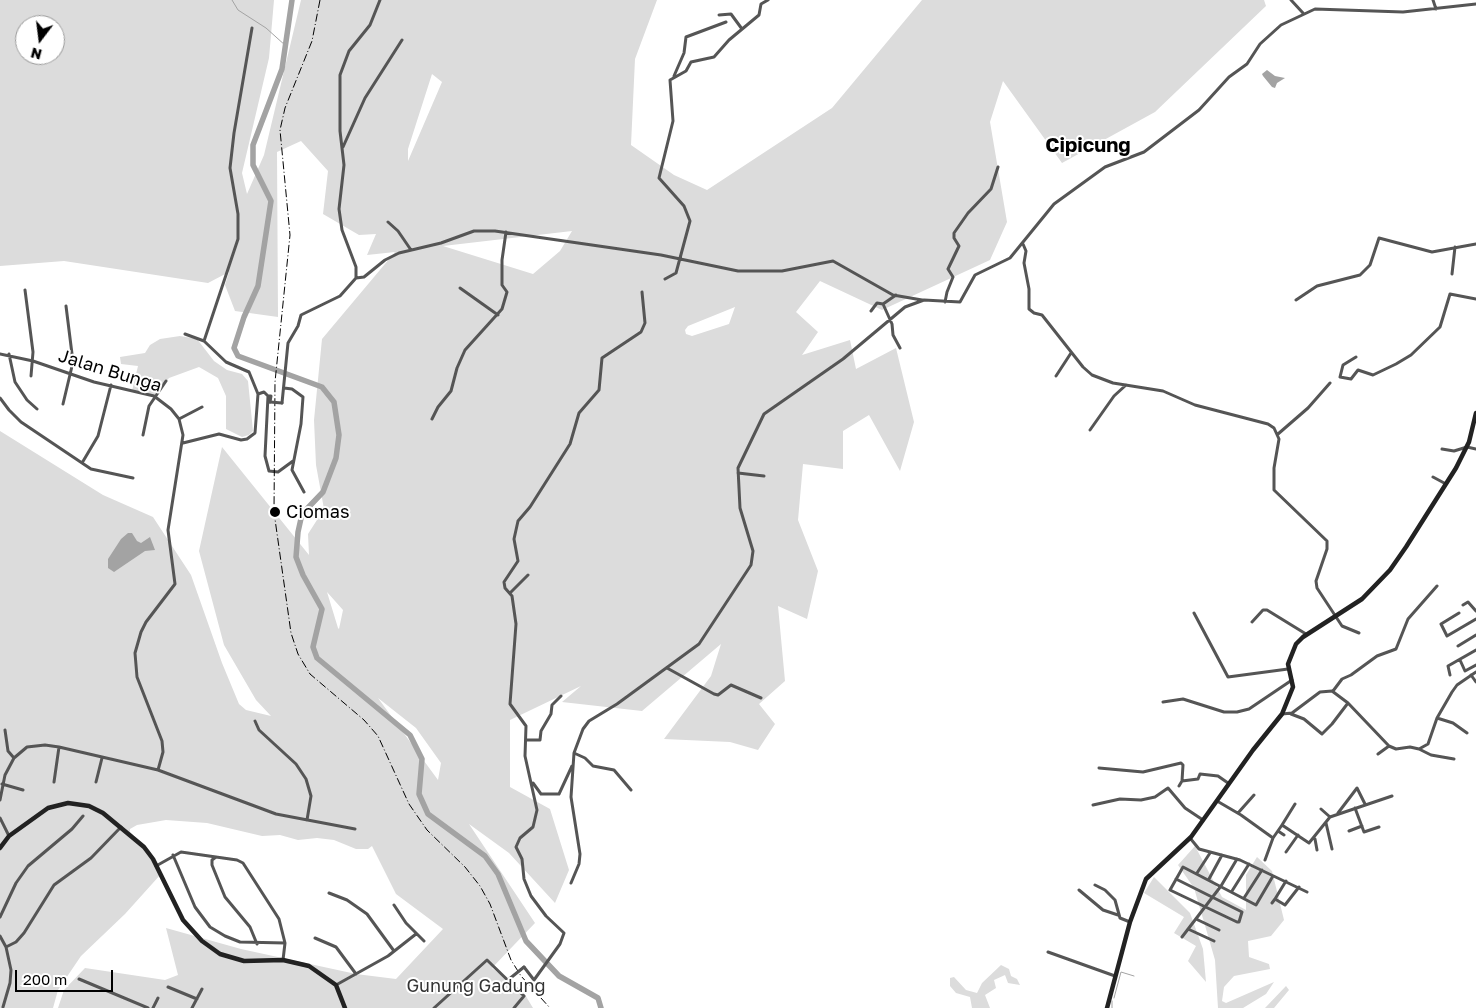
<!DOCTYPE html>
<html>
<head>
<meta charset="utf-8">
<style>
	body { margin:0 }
	#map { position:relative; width:1476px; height:1008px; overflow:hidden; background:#fff; font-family:"Golos Text",sans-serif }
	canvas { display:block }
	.north { position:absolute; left:15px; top:15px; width:50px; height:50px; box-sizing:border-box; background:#fff; border:1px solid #999; border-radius:50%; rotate:195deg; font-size:14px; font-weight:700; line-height:20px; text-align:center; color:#000 }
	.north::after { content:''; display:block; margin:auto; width:18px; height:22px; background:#000; clip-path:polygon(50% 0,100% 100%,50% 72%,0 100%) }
	.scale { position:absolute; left:15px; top:970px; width:98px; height:22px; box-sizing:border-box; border:2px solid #000; border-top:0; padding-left:6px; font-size:15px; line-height:18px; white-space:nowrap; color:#000; -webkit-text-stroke:4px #fff; paint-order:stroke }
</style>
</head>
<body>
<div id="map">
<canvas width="1476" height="1008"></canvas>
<div class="north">N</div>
<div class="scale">200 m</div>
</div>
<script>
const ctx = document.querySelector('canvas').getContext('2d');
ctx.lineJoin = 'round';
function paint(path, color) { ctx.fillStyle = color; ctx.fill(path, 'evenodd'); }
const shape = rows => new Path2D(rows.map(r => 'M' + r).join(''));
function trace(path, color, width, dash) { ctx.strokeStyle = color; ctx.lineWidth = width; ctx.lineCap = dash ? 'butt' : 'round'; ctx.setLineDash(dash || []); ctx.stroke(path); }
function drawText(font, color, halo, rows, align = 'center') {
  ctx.font = font + ' "Golos Text",sans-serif'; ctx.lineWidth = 4; ctx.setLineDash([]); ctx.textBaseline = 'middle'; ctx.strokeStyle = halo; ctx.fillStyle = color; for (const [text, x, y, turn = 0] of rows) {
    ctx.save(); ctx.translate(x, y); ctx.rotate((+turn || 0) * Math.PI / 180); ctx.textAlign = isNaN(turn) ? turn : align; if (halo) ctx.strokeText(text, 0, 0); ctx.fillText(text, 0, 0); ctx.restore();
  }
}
const green = shape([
	[0,0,274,0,269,58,242,173,247,194,264,155,301,0,657,0,635,59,631,145,674,175,707,190,832,108,922,0,1264,0,1266,6,1155,112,1062,163,1003,81,990,122,1007,222,990,260,882,310,820,281,796,312,818,332,802,355,850,340,856,369,896,348,914,422,900,471,869,415,843,431,843,469,803,464,798,520,818,571,807,619,778,606,785,681,759,704,775,724,758,750,730,742,664,739,711,676,721,644,642,711,562,702,581,686,510,720,510,787,550,809,569,870,555,903,509,853,469,824,535,923,492,968,524,993,533,1008,58,1008,64,990,85,968,165,980,178,975,166,928,241,949,356,974,396,979,443,929,396,894,372,846,368,849,356,849,334,840,317,838,298,840,280,835,262,836,207,823,166,820,137,825,130,829,130,832,149,850,161,874,125,914,81,956,58,990,53,1008,0,1008,0,431,103,495,153,517,191,575,222,663,239,704,246,710,271,716,256,700,224,645,199,551,222,447,309,555,308,534,324,509,316,465,314,420,322,339,395,252,367,255,376,234,359,235,323,214,328,171,301,141,277,152,278,317,235,311,225,285,229,272,208,283,64,261,0,266],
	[25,25,55,25,55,55,25,55],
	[432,74,442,82,408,161,408,149],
	[572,231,560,251,533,274,443,246],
	[735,307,729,324,692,336,686,334,685,330,688,326],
	[327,592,343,610,339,629,338,628],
	[378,698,416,728,441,763,438,780],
	[180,336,197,339,214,361,227,370,242,374,248,381,253,431,249,435,242,437,226,429,226,396,218,378,199,367,169,378,154,396,132,391,138,366,121,364,120,357,145,353,150,345,160,339],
	[1195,846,1222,897,1246,910,1246,875,1257,857,1272,871,1284,920,1271,936,1248,941,1249,957,1269,964,1270,969,1234,976,1224,987,1222,1001,1226,1003,1274,982,1266,994,1243,1008,1218,1008,1215,960,1204,922,1194,888,1178,865],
	[1154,877,1190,913,1203,949,1206,982,1188,961,1196,946,1174,933,1184,917,1144,893],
	[1001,965,1009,969,1011,976,1017,979,1020,985,1008,983,1005,975,994,980,996,988,985,995,990,1008,972,1008,970,997,956,993,950,986,950,978,954,977,966,990,977,993,982,983],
	[1286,986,1289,990,1274,1008,1265,1008]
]);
const water = shape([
	[1267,70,1275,76,1285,78,1277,83,1275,88,1272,87,1263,76,1262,74],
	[128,533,132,533,137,541,141,543,150,537,155,550,145,551,114,572,108,568,108,559,121,539]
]);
const stream = shape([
	[232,0,238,10,266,28,286,46],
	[1114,998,1121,972,1134,976],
	[1112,1008,1112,1001]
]);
const river = shape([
	[292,0,282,69,253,145,253,165,271,201,258,286,244,317,234,348,238,356,322,387,334,402,339,435,336,458,323,492,302,514,298,532,296,557,303,575,322,609,313,647,317,658,410,735,422,759,419,794,428,814,485,856,498,874,526,941,559,976,598,998,601,1008]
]);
const street = shape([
	[1291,0,1303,13],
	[1433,0,1436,9],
	[719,15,731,14,742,29],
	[674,76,684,53,686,37,726,22],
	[343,147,365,98,402,40],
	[388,222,398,231,411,250],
	[1023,244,1026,251,1024,263,1029,289,1029,309,1034,313,1042,315,1083,367,1092,375,1113,383,1163,391,1195,405,1268,424,1274,428,1279,439,1274,468,1274,490,1327,541,1327,549,1316,581,1317,588,1342,626,1359,633],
	[1452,274,1455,247],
	[356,278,364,277,385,260,399,253,441,243,474,231,495,231,661,255,738,271,782,271,833,261,893,295,922,300],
	[665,279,676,273,690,221,684,206,659,178,673,121,670,80,686,71,691,62,714,57,729,40,759,15,761,4,768,0],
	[460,288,498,315],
	[25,290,33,352,31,376],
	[1296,300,1317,286,1360,275,1370,265,1379,238,1432,252,1476,244],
	[945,302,947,292,953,277,948,269,959,246,954,238,954,233,968,213,991,189,998,167],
	[883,304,892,324,893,335,900,348],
	[871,311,877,303,883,304,896,295],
	[185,334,204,341],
	[0,354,33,361,94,382,154,396,171,409,179,419,183,435,168,530,175,584,146,622,141,632,135,653,137,677,162,741,163,752,158,770,59,747,45,745,27,747,14,758,5,775,0,800],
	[9,354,15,382,27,400,37,409],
	[1356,357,1343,365,1340,377,1351,379,1358,370,1373,375,1396,364,1411,355,1440,327,1450,294,1476,299],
	[1056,376,1071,353],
	[284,388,292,389,303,397,301,424,292,470,304,492],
	[258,394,264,392,268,396,265,456,269,471,278,472,293,461],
	[268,396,271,396,270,402],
	[0,398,9,410,21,422,91,469,133,478],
	[282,403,288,343,298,326,301,315,340,296,356,278,356,267,342,230,339,209,344,165,340,131,340,75,349,51,370,25,380,0],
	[63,404,73,362,66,306],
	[179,419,202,407],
	[432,419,438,407,451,391,457,368,465,350,502,309,507,292,502,285,502,260,506,232],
	[1090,430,1114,396,1126,385],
	[1278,434,1308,408,1330,383],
	[143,435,149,406,166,381],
	[183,443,219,434,241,440,247,439,255,433,258,394,249,372,226,362,204,341,238,239,238,214,230,168,234,133,252,28],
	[1442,449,1454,451,1467,447,1476,449],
	[82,463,98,436,111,385],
	[738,473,764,476],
	[1433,477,1446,484],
	[510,593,528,575],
	[1463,605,1468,602,1476,611],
	[1194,613,1228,677,1288,669],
	[1459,613,1441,624,1447,636,1476,619],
	[1252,622,1263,610,1267,610,1306,634],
	[1458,646,1476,635],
	[1460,660,1465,671,1476,665],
	[667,668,714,694,718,695,731,685,761,698],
	[1450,675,1448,666,1476,650],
	[1471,675,1476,682],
	[1333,691,1342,679,1351,675,1377,656,1396,649,1408,619,1437,586],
	[1163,702,1183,699,1224,712,1237,712,1249,709,1292,680],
	[1282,714,1292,713,1320,692,1332,691,1348,703,1389,746,1396,749,1410,747,1419,749,1428,744,1437,718,1452,692,1457,685,1476,672],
	[1291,714,1304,719,1322,734,1332,724,1348,703],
	[1437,718,1453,723,1467,733],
	[255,721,259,730,296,764,306,779,311,796,307,820],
	[5,730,8,751,14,758],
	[527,740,540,740,541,731,551,714,552,705,561,696],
	[1419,749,1431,755,1454,759],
	[574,753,585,758,593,766,614,770,631,790],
	[1378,754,1389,746],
	[1099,768,1143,772,1181,763,1183,765,1182,781],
	[158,770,276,814,355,829],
	[54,782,59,747],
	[96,782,102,758],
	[533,783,541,794,559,794,572,766],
	[2,784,23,790],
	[1179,786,1182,781,1198,779,1200,774,1218,776,1228,783],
	[1217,801,1241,815,1273,838,1282,825,1309,843,1330,817,1392,796],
	[1093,805,1120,799,1141,800,1155,797,1168,788,1185,808,1203,820],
	[1355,808,1364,832,1379,827],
	[1321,809,1330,817],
	[1238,813,1254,795],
	[1338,813,1357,788,1365,804],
	[0,818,9,836],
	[1326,823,1332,849],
	[1282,825,1295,804],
	[1278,831,1284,835],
	[1349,831,1362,826],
	[1190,838,1199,849,1240,860,1307,892],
	[1315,839,1317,850],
	[1286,852,1298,835],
	[173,855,195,907,210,927,225,936,240,942,285,943],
	[216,857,212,860,212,865,225,897,250,927,257,944],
	[1265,860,1273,838],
	[156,866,181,852,237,860,243,863,279,919,285,943,283,960],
	[1197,873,1210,853],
	[1176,879,1242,912,1239,922,1237,922,1170,890,1183,867,1256,905,1273,876],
	[1209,879,1222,855],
	[1286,881,1275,899,1285,905,1299,887],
	[571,883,579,864,580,854,571,797,574,753,583,729,589,721,617,704,699,644,751,565,753,551,740,508,738,468,764,414,843,359,905,307,924,300,960,302,975,275,1010,258,1054,204,1105,167,1144,152,1199,110,1229,77,1247,64,1260,44,1281,25,1315,9,1403,12,1476,4],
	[1095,885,1105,890,1115,900,1120,918,1130,922],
	[1079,890,1103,910,1118,915],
	[1232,891,1249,864],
	[329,893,347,900,367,914,394,951],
	[1244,898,1262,870],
	[1272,903,1275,899],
	[394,905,406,923,424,941],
	[0,917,16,883,28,866,72,829,83,816],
	[1196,919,1219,930],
	[1188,929,1214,941],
	[0,936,6,947,11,970,10,983,3,1007],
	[1182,937,1221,886,1237,859],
	[315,938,336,947,356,974],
	[6,947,16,942,24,933,54,885,91,858,121,827],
	[1048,952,1115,976],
	[524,967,534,980,560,944,564,933,546,916,531,896,524,879,522,859,516,847,520,838,533,827,537,810,525,756,526,726,510,704,516,624,512,596,505,588,504,582,518,561,514,539,518,521,530,507,570,444,579,413,599,390,602,358,641,332,645,323,642,292],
	[79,979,148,1008],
	[336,985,388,956,416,934],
	[168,987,197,999],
	[153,1008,158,998],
	[192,1008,202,989],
	[434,1008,487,960,524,996,514,1008]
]);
const secondary = shape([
	[0,848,9,836,48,808,68,803,89,806,103,813,144,847,153,859,183,920,202,941,220,954,244,961,283,960,309,966,336,985,345,1008],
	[1107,1008,1130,922,1146,879,1191,837,1253,750,1282,714,1293,687,1288,664,1296,644,1303,637,1362,599,1390,570,1406,547,1456,468,1469,442,1476,413]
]);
const rail = shape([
	[320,0,312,41,285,108,280,130,290,235,275,382,274,512,291,633,298,654,310,674,364,720,378,736,409,804,427,830,465,867,480,886,490,904,511,960,521,976,550,1008]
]);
const streetBridge = shape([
	[270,402,282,403],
	[508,980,524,967]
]);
const markers = [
	[275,512,6,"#000"]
];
const streetNames = [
	["Jalan Bunga",110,371,17]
];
const poiNames = [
	["Ciomas",286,512]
];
const parkNames = [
	["Gunung Gadung",476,986]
];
const quarterNames = [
	["Cipicung",1088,146]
];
paint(green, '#dcdcdc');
paint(water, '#a3a3a3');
trace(stream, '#a3a3a3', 1);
trace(river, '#a3a3a3', 5.5);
trace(street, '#555', 3);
trace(secondary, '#222', 4.5);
trace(rail, '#000', 1, [8, 2.5, 1, 2.5]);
trace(streetBridge, '#555', 3);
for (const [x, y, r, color] of markers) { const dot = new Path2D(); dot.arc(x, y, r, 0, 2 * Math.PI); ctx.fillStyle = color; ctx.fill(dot); trace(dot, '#fff', 2); }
drawText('18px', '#000', '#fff', streetNames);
drawText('18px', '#000', '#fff', poiNames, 'left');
drawText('18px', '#333', '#fff', parkNames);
drawText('bold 20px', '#000', '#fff', quarterNames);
</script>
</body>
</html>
